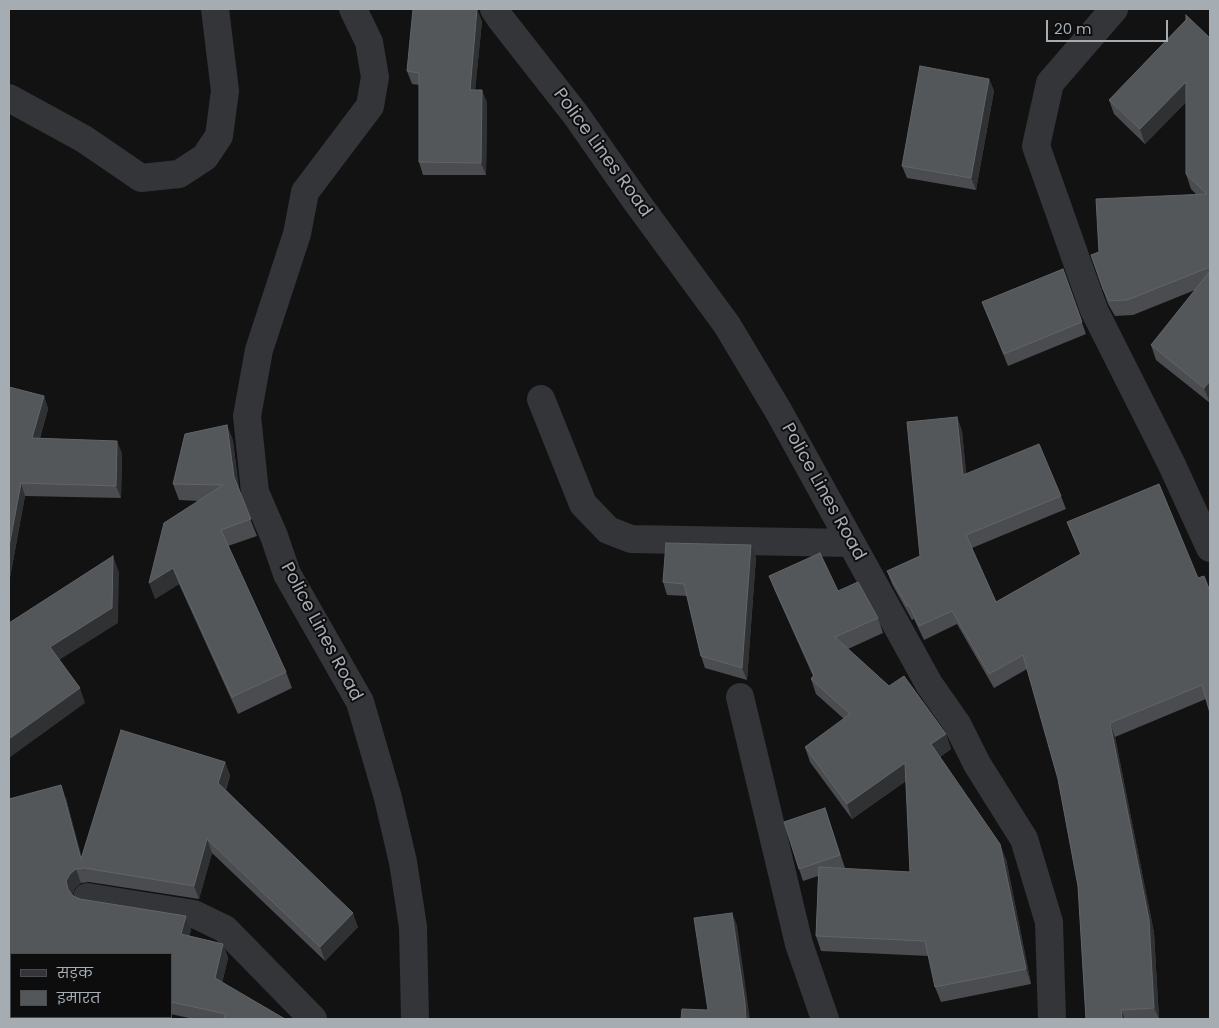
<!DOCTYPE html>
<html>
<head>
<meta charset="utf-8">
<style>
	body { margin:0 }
	#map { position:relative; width:1219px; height:1028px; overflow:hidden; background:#121213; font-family:Poppins,"Noto Sans Devanagari",sans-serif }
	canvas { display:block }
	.frame { position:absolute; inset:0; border:10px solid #a5acb2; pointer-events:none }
	.legend { position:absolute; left:10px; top:953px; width:162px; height:65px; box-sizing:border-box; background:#0d0d0e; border:1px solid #4a4d50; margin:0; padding:6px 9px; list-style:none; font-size:15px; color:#a5acb2 }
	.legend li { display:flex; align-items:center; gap:10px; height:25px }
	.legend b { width:25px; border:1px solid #4a4d50 }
	.scale { position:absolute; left:1046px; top:20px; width:122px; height:22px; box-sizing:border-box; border:2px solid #a5acb2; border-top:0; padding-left:6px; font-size:15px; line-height:18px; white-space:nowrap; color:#a5acb2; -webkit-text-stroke:4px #0d0d0e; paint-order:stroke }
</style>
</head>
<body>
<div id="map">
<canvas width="1219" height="1028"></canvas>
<div class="frame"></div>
<ul class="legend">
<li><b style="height:6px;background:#333538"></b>सड़क</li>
<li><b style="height:14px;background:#54575a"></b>इमारत</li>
</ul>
<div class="scale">20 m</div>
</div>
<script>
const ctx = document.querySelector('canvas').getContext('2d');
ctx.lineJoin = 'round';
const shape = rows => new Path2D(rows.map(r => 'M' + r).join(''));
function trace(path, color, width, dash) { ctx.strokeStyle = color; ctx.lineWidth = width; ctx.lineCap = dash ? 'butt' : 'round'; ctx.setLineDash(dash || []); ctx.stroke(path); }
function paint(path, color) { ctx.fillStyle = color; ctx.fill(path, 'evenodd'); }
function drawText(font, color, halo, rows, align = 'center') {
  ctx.font = font + ' Poppins,sans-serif'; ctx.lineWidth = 4; ctx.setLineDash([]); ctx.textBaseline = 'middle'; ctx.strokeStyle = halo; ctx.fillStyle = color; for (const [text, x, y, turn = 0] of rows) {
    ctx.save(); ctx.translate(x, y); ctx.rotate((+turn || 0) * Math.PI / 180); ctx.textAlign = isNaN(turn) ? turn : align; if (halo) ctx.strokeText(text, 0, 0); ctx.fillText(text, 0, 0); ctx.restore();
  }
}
const street = shape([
	[353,9,369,42,375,77,370,106,305,192,297,234,259,350,247,416,255,492,274,536,287,574,360,702,388,798,403,862,413,927,415,1019],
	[494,9,500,18,576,115,636,201,727,325,779,412,929,684,957,724,977,764,1024,839,1049,922,1052,1019],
	[1114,9,1050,83,1036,146,1094,310,1172,465,1210,548],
	[9,98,84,139,141,178,179,174,205,157,219,136,225,91,215,9],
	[541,399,583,504,608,530,631,539,851,543],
	[740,697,799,944,825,1019],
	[87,897,194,914,225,929,313,1019],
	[9,987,11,988],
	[88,1017,95,1019]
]);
const wall = shape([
	[1186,20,1210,38,1210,403,1156,360,1151,345,1195,290,1133,315,1115,316,1108,304,1091,255,1099,252,1197,195,1191,189,1186,174,1186,102,1145,144,1114,114,1109,100],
	[482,21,475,90,487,102,486,175,423,175,419,162,419,85,412,84,407,71],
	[989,79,994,91,976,190,907,178,902,166],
	[1063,269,1086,334,1008,366,982,302],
	[9,387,44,396,48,409,40,438,122,453,121,498,25,496,9,583],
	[957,417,962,431,966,474,1061,496,1066,509,972,548,996,602,1080,554,1067,522,1159,484,1206,699,1115,737,1154,933,1159,1019,1086,1019,1078,886,1058,779,1027,669,994,688,957,624,924,640,914,619,912,620,892,584,887,571,920,556],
	[227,425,233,441,239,491,257,536,228,546,286,672,292,688,238,714,179,584,155,599,199,501,179,500,173,484],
	[756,557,747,680,705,668,701,656,687,596,667,595,663,582],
	[769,576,838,591,878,618,883,633,848,649,889,686,946,734,951,749,940,757,1006,859,1031,984,941,1002,935,987,929,956,821,951,816,936,818,876,803,881,799,869,825,808,845,868,842,869,910,872,906,781,852,819,810,762,805,747,844,719,816,694,811,679,813,676,775,591],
	[225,762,230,776,226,790,358,927,325,961,212,853,199,899,89,882,81,883,75,888,72,895,80,899,186,916,191,930,189,936,223,944,228,958,222,983,285,1019,193,1019,171,1014,171,954,11,954,11,972,9,971,9,799,66,798,81,857]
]);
const shadedWall = shape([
	[477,9,482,21,474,102,470,90],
	[989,79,994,91,976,190,971,178],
	[1186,82,1191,97,1145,144,1140,129],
	[482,90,487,102,486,175,481,163],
	[1210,381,1210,403,1204,388],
	[44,396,48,409,36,450,32,438],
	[957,417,962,431,968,489,963,475],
	[227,425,233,441,240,494,234,477],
	[117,441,122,453,121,498,116,486],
	[21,483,25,496,9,583,9,547],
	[751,545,756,557,747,680,742,668],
	[113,556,119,572,118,623,56,662,50,647],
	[173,568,179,584,155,599,149,583],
	[80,688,85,703,9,758,9,739],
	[1110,723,1115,737,1154,933,1159,1019,1154,1008],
	[946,734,951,749,937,759,931,744],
	[225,762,230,776,223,797,218,783],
	[905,763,910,778,852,819,847,804],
	[61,785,66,798,86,873,81,859],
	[207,839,212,853,199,899,194,886],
	[1000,844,1006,859,1031,984,1026,969],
	[76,869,81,883,75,888,72,895,68,889,66,881,70,874],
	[353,913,358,927,325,961,320,947],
	[732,913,737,925,750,1019,746,1019],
	[186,916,191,930,186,948,181,934],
	[223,944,228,958,220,992,215,978],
	[1121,1010,1125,1019,1122,1019],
	[146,1017,153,1017,153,1019,146,1019]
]);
const building = shape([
	[413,9,477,9,470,90,482,90,481,163,419,162,419,73,407,71,413,9],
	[1186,15,1210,38,1210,267,1127,300,1109,301,1103,289,1091,255,1099,252,1096,199,1207,194,1186,174,1186,82,1140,129,1109,100,1186,20,1186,15],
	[920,66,989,79,971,178,902,166,920,66],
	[1063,269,1082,322,1004,354,982,302,1063,269],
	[1210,271,1210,381,1204,388,1151,345,1210,271],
	[9,387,44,396,32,438,117,441,116,486,21,483,9,547,9,387],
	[957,417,963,475,1039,444,1061,496,966,535,996,602,1081,554,1067,522,1159,484,1198,578,1204,576,1210,591,1210,713,1202,685,1110,723,1149,920,1154,1008,1121,1010,1122,1019,1086,1019,1078,886,1058,779,1023,655,989,674,952,611,919,626,909,605,907,606,887,571,920,556,907,422,957,417],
	[227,425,234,477,251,519,221,530,286,672,232,697,173,568,149,583,164,523,223,485,173,484,185,434,227,425],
	[666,543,751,545,742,668,701,656,684,584,663,582,666,543],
	[820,553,838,591,858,582,878,618,835,637,889,686,904,676,946,734,931,744,1000,844,1026,969,935,987,925,941,816,936,819,867,910,872,905,763,847,804,805,747,850,714,811,679,814,675,769,576,820,553],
	[113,556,112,608,50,647,80,688,9,739,9,623,113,556],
	[121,730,225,762,218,783,353,913,320,947,207,839,194,886,84,868,76,869,70,874,66,881,68,889,73,896,80,899,186,916,181,934,223,944,215,978,285,1019,223,1019,226,1014,171,1002,171,954,11,954,11,960,9,959,9,799,61,785,81,859,121,730],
	[825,808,840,855,799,869,784,822,825,808],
	[732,913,745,1003,746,1019,681,1019,682,1009,708,1010,694,918,732,913],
	[11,988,11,1017,78,1017,84,1019,9,1019,9,989,11,988],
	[100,1017,146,1017,146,1019,96,1019,100,1017]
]);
const streetNames = [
	["Police Lines Road",602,153,54],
	["Police Lines Road",823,492,61],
	["Police Lines Road",321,632,62]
];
trace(street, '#333538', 28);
paint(wall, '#4b4c4f');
paint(shadedWall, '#303133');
paint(building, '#54575a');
trace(building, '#616468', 1);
drawText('18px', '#a5acb2', '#0d0d0e', streetNames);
</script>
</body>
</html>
